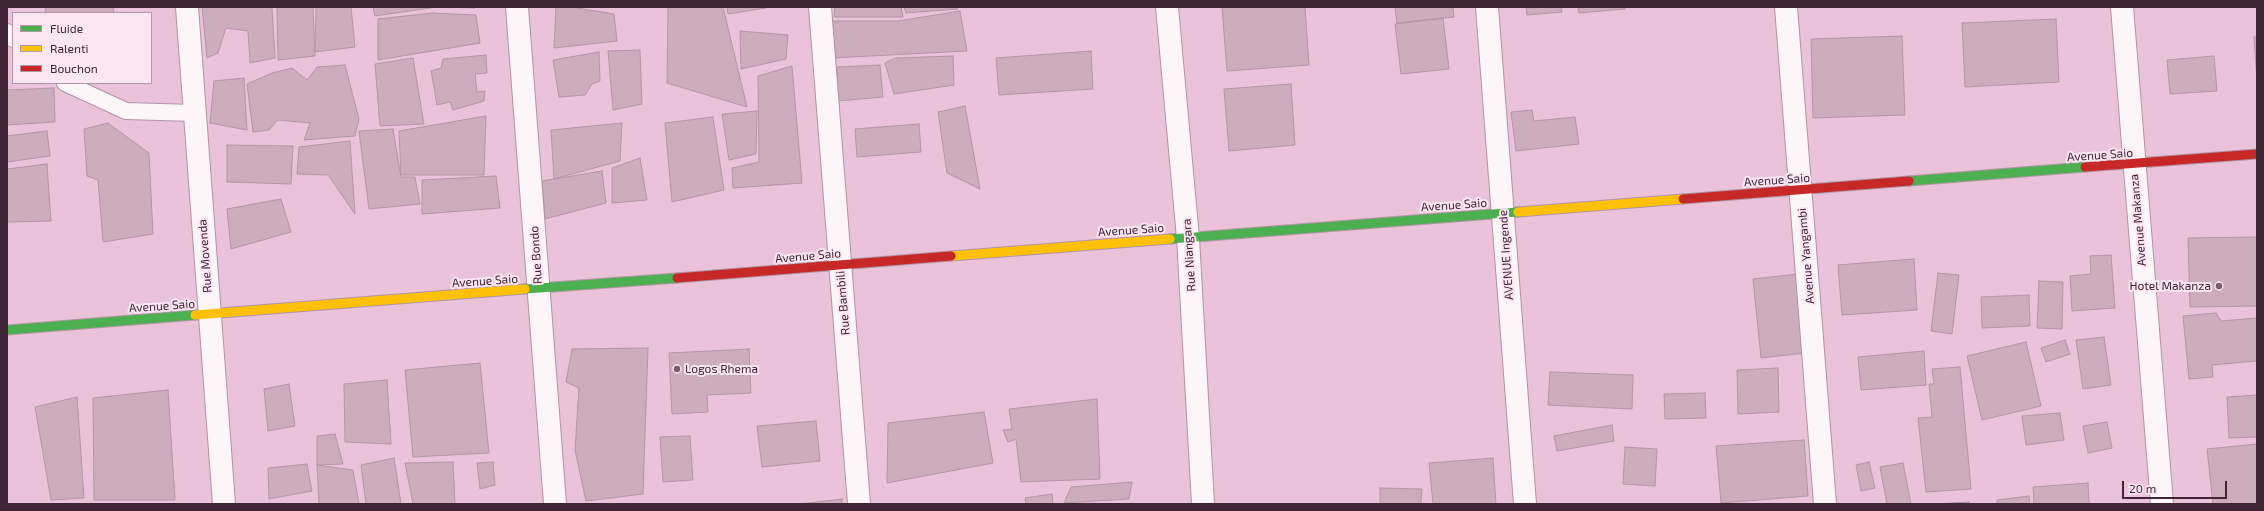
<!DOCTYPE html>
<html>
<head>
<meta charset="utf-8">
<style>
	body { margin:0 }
	#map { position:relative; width:2264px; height:511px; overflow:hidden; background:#eac3da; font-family:"Exo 2",sans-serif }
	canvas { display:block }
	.frame { position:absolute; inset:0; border:8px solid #3f2535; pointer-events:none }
	.legend { position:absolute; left:12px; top:12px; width:140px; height:72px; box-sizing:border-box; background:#fce6f2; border:1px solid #b099a6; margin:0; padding:5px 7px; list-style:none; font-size:12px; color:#3f2535 }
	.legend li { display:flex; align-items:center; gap:8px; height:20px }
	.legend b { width:20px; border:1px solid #b099a6 }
	.scale { position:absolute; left:2122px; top:481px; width:105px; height:18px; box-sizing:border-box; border:2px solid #3f2535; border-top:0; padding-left:5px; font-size:12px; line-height:14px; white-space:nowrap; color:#3f2535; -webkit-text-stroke:3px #fce6f2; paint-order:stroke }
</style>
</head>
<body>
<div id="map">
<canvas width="2264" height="511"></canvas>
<div class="frame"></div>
<ul class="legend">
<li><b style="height:5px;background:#4caf50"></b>Fluide</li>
<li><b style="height:5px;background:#ffc107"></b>Ralenti</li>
<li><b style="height:5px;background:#c62828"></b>Bouchon</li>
</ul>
<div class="scale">20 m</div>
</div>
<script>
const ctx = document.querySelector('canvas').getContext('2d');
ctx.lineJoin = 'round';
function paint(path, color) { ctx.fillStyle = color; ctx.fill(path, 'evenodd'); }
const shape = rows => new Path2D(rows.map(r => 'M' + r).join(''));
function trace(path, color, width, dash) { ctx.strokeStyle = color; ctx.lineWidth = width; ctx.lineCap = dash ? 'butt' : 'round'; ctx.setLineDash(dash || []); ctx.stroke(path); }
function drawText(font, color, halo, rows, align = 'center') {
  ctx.font = font + ' "Exo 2",sans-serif'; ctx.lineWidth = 4; ctx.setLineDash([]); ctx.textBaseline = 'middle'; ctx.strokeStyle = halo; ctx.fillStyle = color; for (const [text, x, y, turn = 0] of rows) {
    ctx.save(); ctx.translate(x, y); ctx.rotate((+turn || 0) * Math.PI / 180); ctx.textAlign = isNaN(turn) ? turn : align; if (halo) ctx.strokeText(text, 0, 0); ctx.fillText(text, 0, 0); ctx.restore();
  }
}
const building = shape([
	[45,7,113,7,114,13,46,13,45,7],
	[202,7,272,7,275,58,250,63,248,31,226,28,218,53,207,58,202,7],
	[277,7,313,7,315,56,278,60,277,7],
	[316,7,351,7,355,47,315,52,316,7],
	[373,7,475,7,475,8,437,7,375,16,373,7],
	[556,7,571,7,614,14,617,41,554,48,556,7],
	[668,7,723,7,747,107,667,83,668,7],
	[727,7,765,7,766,8,728,14,727,7],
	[835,7,901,7,903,17,834,17,835,7],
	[904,7,957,7,958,9,906,13,904,7],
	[1222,7,1305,7,1309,65,1227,71,1222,7],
	[1395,7,1453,7,1454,17,1397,23,1395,7],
	[1526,7,1561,7,1562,12,1527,15,1526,7],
	[1578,7,1624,7,1625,9,1579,13,1578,7],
	[960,11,967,51,832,58,829,21,898,21,960,11],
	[432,13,476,15,480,43,378,60,378,19,432,13],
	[1443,18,1449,69,1401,74,1395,24,1443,18],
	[2056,19,2059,82,1965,87,1962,23,2056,19],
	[740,31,788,35,786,59,741,69,740,31],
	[1902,36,1905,115,1813,118,1811,39,1902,36],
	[2254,37,2257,37,2257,81,2254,37],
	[640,50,642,104,613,110,608,51,640,50],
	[1091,51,1093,89,999,95,996,58,1091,51],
	[599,52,600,81,592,84,585,95,559,97,553,60,599,52],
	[486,55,487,73,475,74,477,92,485,91,484,101,453,110,450,102,437,105,431,71,441,68,443,59,486,55],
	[953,56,954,85,894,94,885,63,895,58,953,56],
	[2214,56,2217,91,2170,94,2167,60,2214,56],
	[413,58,424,124,380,126,375,64,413,58],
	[345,65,359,119,355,136,304,140,310,123,278,120,269,130,253,132,247,84,272,73,292,68,307,80,317,67,345,65],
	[880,65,883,97,837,101,837,67,880,65],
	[792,66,802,183,733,188,732,168,759,162,758,76,792,66],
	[244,78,247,130,210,123,214,81,244,78],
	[1291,84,1295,145,1229,151,1224,89,1291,84],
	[54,88,55,122,7,125,7,90,54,88],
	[965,106,980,189,947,173,938,112,965,106],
	[1532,110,1534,121,1575,117,1579,144,1516,151,1511,112,1532,110],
	[757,111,756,154,729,160,722,114,757,111],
	[486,116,484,175,401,175,399,131,486,116],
	[713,117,724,190,672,202,665,123,713,117],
	[108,123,149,153,153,234,103,242,98,180,87,176,84,129,108,123],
	[622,123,620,161,554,179,551,130,622,123],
	[919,124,921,152,857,157,855,129,919,124],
	[393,129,401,177,415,177,420,204,369,209,359,131,393,129],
	[47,131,50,156,7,162,7,136,47,131],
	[350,141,355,214,328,175,297,174,299,147,350,141],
	[227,145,293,146,291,184,227,182,227,145],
	[640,158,647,200,612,203,612,168,640,158],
	[47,164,51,221,7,222,7,169,47,164],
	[602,171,606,203,545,219,542,181,602,171],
	[496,176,500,208,422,214,422,180,496,176],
	[281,199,291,232,231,249,227,209,281,199],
	[2257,237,2257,306,2190,307,2188,238,2257,237],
	[2111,255,2115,308,2072,311,2070,276,2091,274,2090,256,2111,255],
	[1914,259,1917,310,1842,315,1838,265,1914,259],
	[1938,273,1959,275,1952,334,1931,331,1938,273],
	[1798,274,1806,353,1761,358,1753,279,1798,274],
	[2039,281,2063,282,2062,329,2037,328,2039,281],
	[2029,295,2030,326,1982,328,1981,297,2029,295],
	[2216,313,2221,321,2257,318,2257,361,2212,365,2213,377,2189,379,2183,316,2216,313],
	[2104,337,2111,385,2083,389,2076,340,2104,337],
	[2065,340,2070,354,2046,362,2041,348,2065,340],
	[2026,342,2041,406,1982,420,1967,356,2026,342],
	[648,348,643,494,586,501,575,450,579,388,566,382,572,349,648,348],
	[749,349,751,393,707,395,708,412,672,414,669,353,749,349],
	[1924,351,1926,385,1861,390,1858,357,1924,351],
	[480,363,489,453,413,457,405,370,480,363],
	[1960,367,1971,489,1926,492,1918,418,1932,417,1929,384,1934,384,1932,369,1960,367],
	[1778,368,1779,412,1738,414,1737,370,1778,368],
	[1550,372,1633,375,1632,409,1548,405,1550,372],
	[387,380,391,444,345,442,344,384,387,380],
	[289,384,295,426,268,431,264,389,289,384],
	[168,390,175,500,94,500,93,398,168,390],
	[1705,393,1706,418,1665,419,1664,394,1705,393],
	[2257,395,2257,437,2229,438,2227,397,2257,395],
	[77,397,84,498,51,500,35,407,77,397],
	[1097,399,1100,479,1021,482,1016,439,1008,442,1003,430,1012,429,1009,409,1097,399],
	[984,412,993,463,887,483,888,423,984,412],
	[2060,413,2064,440,2026,445,2022,416,2060,413],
	[816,421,820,461,762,467,757,426,816,421],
	[2107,422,2112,448,2088,453,2083,426,2107,422],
	[1612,425,1614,441,1557,451,1554,436,1612,425],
	[335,434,343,464,317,465,317,436,335,434],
	[690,436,693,480,663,482,660,437,690,436],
	[1804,440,1808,496,1721,503,1716,446,1804,440],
	[2257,444,2257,504,2213,504,2207,449,2257,444],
	[1625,447,1657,449,1655,486,1623,484,1625,447],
	[394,458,401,504,366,504,361,465,394,458],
	[1493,458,1496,504,1433,504,1429,463,1493,458],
	[453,462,455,504,413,504,405,463,453,462],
	[493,462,495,485,480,489,477,463,493,462],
	[1869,462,1875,488,1861,491,1856,465,1869,462],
	[1903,463,1911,504,1887,504,1880,467,1903,463],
	[307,464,312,491,269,499,268,468,307,464],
	[317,465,353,470,359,504,319,504,317,465],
	[1132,482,1129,499,1064,503,1071,487,1132,482],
	[2088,483,2089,504,2034,504,2033,487,2088,483],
	[1380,488,1422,489,1421,504,1380,504,1380,488],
	[1052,494,1053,504,1026,504,1025,498,1052,494],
	[2029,496,2030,504,1997,504,1997,500,2029,496],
	[842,499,842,504,799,504,842,499],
	[1969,502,1970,504,1935,504,1969,502]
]);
const lane = shape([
	[7,32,13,39],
	[65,83,126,111,194,113]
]);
const street = shape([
	[187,7,224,504],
	[517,7,555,504],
	[820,7,859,504],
	[1167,7,1188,238,1203,504],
	[1487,7,1525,504],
	[1786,7,1825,504],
	[2122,7,2162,504]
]);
const fast = shape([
	[1909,181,2085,167],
	[1170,239,1518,212],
	[525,289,677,278],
	[7,330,195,315]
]);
const slow = shape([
	[1518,212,1683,199],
	[951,256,1170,239],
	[195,315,525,289]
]);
const jam = shape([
	[2085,167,2257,154],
	[1683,199,1909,181],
	[677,278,951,256]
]);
const markers = [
	[2219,286,4,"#7b5c6f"],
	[677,369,4,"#7b5c6f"]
];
const streetNames = [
	["Avenue Saio",2100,155,-4],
	["Avenue Saio",1777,180,-4],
	["Avenue Saio",1454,205,-4],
	["Avenue Makanza",2138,220,-95],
	["Avenue Saio",1131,230,-4],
	["Rue Bondo",536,255,-94],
	["Rue Niangara",1189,255,-94],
	["AVENUE Ingende",1506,255,-94],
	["Rue Movenda",205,256,-94],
	["Avenue Saio",808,256,-5],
	["Avenue Yangambi",1806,256,-95],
	["Avenue Saio",485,281,-4],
	["Rue Bambili",843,303,-95],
	["Avenue Saio",162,306,-4]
];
const poiNames = [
	["Hotel Makanza",2211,286],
	["Logos Rhema",685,369,"left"]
];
paint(building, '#cdadbb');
trace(building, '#b495a3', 1);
trace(lane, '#b194a5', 18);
trace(street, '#b194a5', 24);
trace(fast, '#b194a5', 11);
trace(slow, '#b194a5', 11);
trace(jam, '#b194a5', 11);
trace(lane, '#fcf6f9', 16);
trace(street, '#fcf6f9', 22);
trace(fast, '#4caf50', 9);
trace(slow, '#ffc107', 9);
trace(jam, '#c62828', 9);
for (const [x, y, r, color] of markers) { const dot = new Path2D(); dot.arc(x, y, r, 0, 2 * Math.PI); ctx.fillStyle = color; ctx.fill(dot); trace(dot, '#fce6f2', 1.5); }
drawText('12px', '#3f2535', '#fce6f2', streetNames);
drawText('12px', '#3f2535', '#fce6f2', poiNames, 'right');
</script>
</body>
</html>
